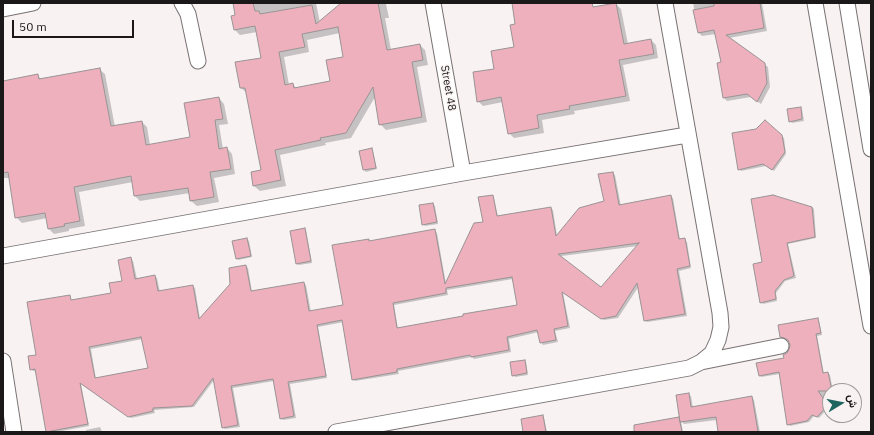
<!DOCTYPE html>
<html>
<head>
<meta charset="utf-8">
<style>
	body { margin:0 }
	#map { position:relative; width:874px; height:435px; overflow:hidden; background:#f8f2f3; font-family:"IBM Plex Sans",Vazirmatn,sans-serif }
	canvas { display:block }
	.frame { position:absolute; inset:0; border:4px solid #1a1818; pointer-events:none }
	.north { position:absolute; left:822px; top:383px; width:40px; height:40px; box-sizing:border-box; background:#f8f2f3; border:1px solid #9f9b9b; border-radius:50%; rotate:80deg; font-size:11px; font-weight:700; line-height:16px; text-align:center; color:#1a1818 }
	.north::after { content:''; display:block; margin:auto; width:14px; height:18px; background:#1c665f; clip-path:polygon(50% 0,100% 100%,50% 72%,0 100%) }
	.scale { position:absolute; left:12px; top:20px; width:122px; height:18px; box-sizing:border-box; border:2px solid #1a1818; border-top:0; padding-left:5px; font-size:12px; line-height:14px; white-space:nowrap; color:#1a1818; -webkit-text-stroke:3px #f8f2f3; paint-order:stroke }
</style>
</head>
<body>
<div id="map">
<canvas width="874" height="435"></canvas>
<div class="frame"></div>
<div class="north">ش</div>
<div class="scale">50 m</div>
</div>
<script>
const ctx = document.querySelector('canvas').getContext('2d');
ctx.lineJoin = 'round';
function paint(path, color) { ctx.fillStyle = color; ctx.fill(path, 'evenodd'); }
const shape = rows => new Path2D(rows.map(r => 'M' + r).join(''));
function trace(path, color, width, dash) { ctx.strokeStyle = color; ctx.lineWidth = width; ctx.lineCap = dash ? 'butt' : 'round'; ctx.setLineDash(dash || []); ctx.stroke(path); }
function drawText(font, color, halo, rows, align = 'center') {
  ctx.font = font + ' "IBM Plex Sans",sans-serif'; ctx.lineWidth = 3; ctx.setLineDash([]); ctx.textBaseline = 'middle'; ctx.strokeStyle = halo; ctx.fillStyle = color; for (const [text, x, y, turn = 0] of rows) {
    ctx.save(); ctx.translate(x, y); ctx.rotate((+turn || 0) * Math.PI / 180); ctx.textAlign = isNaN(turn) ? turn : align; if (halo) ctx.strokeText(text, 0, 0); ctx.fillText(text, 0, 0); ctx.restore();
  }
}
const shadow = shape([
	[234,3,316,3,320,23,342,3,393,3,386,4,389,18,385,18,391,50,420,45,425,50,428,65,417,67,427,122,386,130,380,124,375,97,351,138,325,143,326,145,280,155,286,186,260,191,254,186,262,171,247,93,241,88,262,59,257,32,240,35,235,30,236,16],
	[340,33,344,58,331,82,296,88,293,84,289,85,284,57,309,52,307,40],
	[513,3,570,3,571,13,616,4,621,9,628,44,651,40,656,45,658,58,623,65,630,101,574,111,575,114,542,120,544,133,514,138,509,133,503,102,483,106,478,101,516,47,517,25],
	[693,3,762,3,767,31,729,38,768,67,770,87,761,104,751,97,727,101,724,98,722,63,716,34,702,36,699,33],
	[99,69,105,74,115,127,142,122,147,127,150,145,191,138,219,98,224,104,228,124,219,125,223,149,227,148,232,154,235,174,214,178,219,202,197,206,191,201,190,193,140,201,135,196,133,182,79,192,85,226,69,229,69,231,54,234,49,229,47,218,22,223,16,217,10,178,3,178,3,82,38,76,42,80],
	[800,108,802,109,804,121,792,123,790,121],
	[765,122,784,138,786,154,774,171,766,166,741,171,739,169,757,130],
	[371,149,373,151,377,169,366,172,364,170,360,152],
	[613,173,615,175,621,206,670,196,673,198,680,240,684,239,687,242,691,268,679,271,687,316,647,322,645,320,639,286,618,318,604,320,563,293,570,328,555,331,558,342,543,345,541,342,539,332,509,339,511,352,474,359,472,357,398,371,399,374,355,381,353,379,344,322,318,327,327,378,290,384,296,418,283,420,281,418,274,381,233,388,240,427,225,429,222,427,214,380,194,407,154,410,155,413,131,418,81,384,89,426,56,432,47,431,36,371,33,371,31,369,37,356,70,296,72,301,112,294,123,282,131,259,133,261,137,279,155,276,157,278,160,292,192,286,195,288,200,319,246,266,248,268,252,292,303,283,306,285,311,312,344,306,369,240,371,242,434,230,437,233,446,284,484,222,492,196,494,198,498,217,551,208,553,210,557,236,605,201],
	[638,246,601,289,559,256,562,256],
	[513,279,518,306,398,329,394,305,448,295,447,290],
	[143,339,149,369,96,379,91,349],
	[433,204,435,206,438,224,425,226,423,224],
	[812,207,814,209,816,238,788,244,796,278,785,281,776,293,777,301,763,304,761,302,763,263],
	[305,229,306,230,312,263,299,265,297,264],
	[247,239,249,241,252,257,238,260,237,258],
	[817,319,819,321,822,335,817,336,824,374,828,373,830,375,833,391,830,391,830,396,825,401,829,407,819,418,814,416,809,422,790,426,788,424,780,374,761,377,760,375,785,359,791,344,789,341,781,337],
	[524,361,526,362,528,375,515,377,513,375],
	[688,394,691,396,693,408,752,398,754,400,760,432,719,432,717,420,684,424,681,421,683,432,639,432,679,418,681,421],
	[543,416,544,418,547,432,524,432],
	[100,427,102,432,86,432,86,430]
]);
const building = shape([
	[233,3,253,3,255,11,259,11,260,14,312,5,316,24,341,3,378,3,387,50,420,44,423,60,412,62,422,117,379,125,373,87,346,133,320,138,321,140,275,150,281,180,253,186,251,172,261,170,245,88,240,88,235,62,261,58,255,26,234,30,231,16,235,15,233,3],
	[338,27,343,57,326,60,330,81,294,88,293,83,285,85,279,52,305,47,302,34,338,27],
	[512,3,592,3,593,7,616,3,624,44,651,39,654,54,619,60,626,96,569,106,570,109,537,115,539,128,508,134,501,97,477,102,473,72,494,69,491,51,514,47,510,25,515,24,512,3],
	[714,3,760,3,764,28,726,35,765,63,767,83,757,102,747,94,723,98,717,63,721,62,714,30,698,33,693,10,714,6,714,3],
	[100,68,111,126,142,121,146,145,190,137,184,103,219,97,223,119,215,120,219,149,227,147,231,169,210,172,214,197,190,201,188,188,134,196,131,176,74,187,80,221,64,224,65,226,48,229,45,213,15,218,8,172,3,173,3,81,38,74,39,79,100,68],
	[801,107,802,119,789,122,787,109,801,107],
	[765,120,782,135,785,152,772,170,763,164,738,170,732,133,756,129,765,120],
	[372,148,376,168,363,170,359,151,372,148],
	[613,172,619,205,671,195,679,239,685,238,690,266,677,269,685,314,644,321,637,283,616,316,601,319,562,292,568,326,554,329,556,340,540,343,537,330,507,337,509,350,471,357,470,355,397,369,397,372,352,380,342,320,317,325,326,376,288,382,294,416,280,419,273,379,231,386,238,425,222,428,213,378,192,406,153,408,153,411,128,417,80,383,88,424,46,432,35,369,30,370,28,356,36,355,27,302,70,295,71,300,111,293,109,283,122,281,118,260,131,257,135,279,155,275,158,291,193,285,199,319,230,284,229,268,246,265,251,291,304,282,309,311,343,305,332,245,369,239,369,241,435,229,445,284,474,223,483,222,478,197,493,195,497,216,551,207,556,236,579,208,604,201,598,174,613,172],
	[639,243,601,287,558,254,559,254,639,243],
	[512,277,517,305,463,314,463,316,397,328,393,303,446,293,446,288,512,277],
	[141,337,148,368,95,378,89,347,141,337],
	[773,195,812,207,815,237,787,243,794,276,784,280,775,291,776,299,760,303,753,264,762,262,751,199,773,195],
	[433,203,437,222,422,225,419,205,433,203],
	[305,228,311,261,296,264,290,231,305,228],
	[247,238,251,256,236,259,232,241,247,238],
	[818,318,821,333,816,334,823,373,828,372,832,391,818,391,828,405,817,417,812,415,807,421,787,425,779,372,759,376,756,363,784,358,783,355,787,353,789,349,790,345,788,340,784,338,780,337,778,325,818,318],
	[525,360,527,373,512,376,510,362,525,360],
	[689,393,691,407,752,396,758,432,718,432,716,417,680,422,676,395,689,393],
	[543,415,546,432,523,432,521,419,543,415],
	[679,417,682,432,634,432,634,425,679,417]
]);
const street = shape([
	[182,3,188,14,198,61],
	[433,3,463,173],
	[815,3,871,326],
	[847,3,871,149],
	[3,9,33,3],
	[3,256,463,173,687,135],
	[3,361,14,432],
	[701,362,781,346],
	[336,432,689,368,701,362,712,353,718,340,721,327,720,313,665,3]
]);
const streetNames = [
	["Street 48",448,88,80]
];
paint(shadow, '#0003');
paint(building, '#eeb0bd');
trace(building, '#999394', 1);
trace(street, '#787273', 17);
trace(street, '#fff', 15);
drawText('11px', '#1a1818', '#f8f2f3', streetNames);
</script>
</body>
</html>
